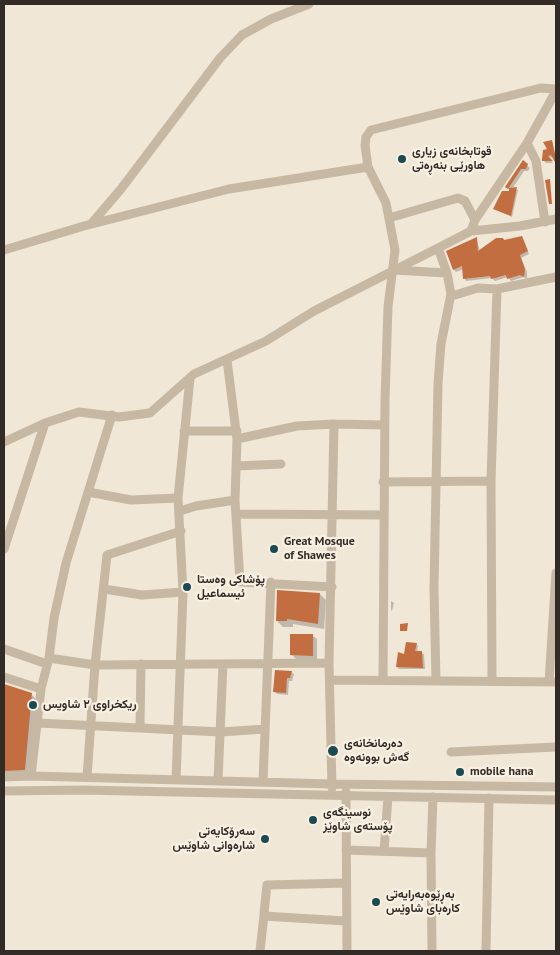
<!DOCTYPE html>
<html>
<head>
<meta charset="utf-8">
<style>
	body { margin:0 }
	#map { position:relative; width:560px; height:955px; overflow:hidden; background:#f0e7d7; font-family:"PT Sans",sans-serif }
	canvas { display:block }
	.frame { position:absolute; inset:0; border:5px solid #332b25; pointer-events:none }
</style>
</head>
<body>
<div id="map">
<canvas width="560" height="955"></canvas>
<div class="frame"></div>
</div>
<script>
const ctx = document.querySelector('canvas').getContext('2d');
ctx.lineJoin = 'round';
function paint(path, color) { ctx.fillStyle = color; ctx.fill(path, 'evenodd'); }
const shape = rows => new Path2D(rows.map(r => 'M' + r).join(''));
function trace(path, color, width, dash) { ctx.strokeStyle = color; ctx.lineWidth = width; ctx.lineCap = dash ? 'butt' : 'round'; ctx.setLineDash(dash || []); ctx.stroke(path); }
function drawText(font, color, halo, rows, align = 'center') {
  ctx.font = font + ' "PT Sans",Vazirmatn,sans-serif'; ctx.lineWidth = 4.5; ctx.setLineDash([]); ctx.textBaseline = 'middle'; ctx.strokeStyle = halo; ctx.fillStyle = color; for (const [text, x, y, turn = 0] of rows) {
    ctx.save(); ctx.translate(x, y); ctx.rotate((+turn || 0) * Math.PI / 180); ctx.textAlign = isNaN(turn) ? turn : align; if (halo) ctx.strokeText(text, 0, 0); ctx.fillText(text, 0, 0); ctx.restore();
  }
}
const shadow = shape([
	[552,142,556,162,553,157,548,158,553,163,546,163,544,161],
	[523,162,530,168,528,171,524,171,512,189,518,190,512,217,494,209,513,192,506,187],
	[522,237,529,254,521,258,527,272,527,279,524,277,511,281,508,277,495,281,492,278,466,281,464,278,464,269,456,272,454,270,476,238,480,251],
	[320,594,326,600,324,629,293,624,293,627,283,627,277,621],
	[391,601,394,603,392,611,391,610],
	[312,635,317,639,317,660,296,659,291,654],
	[416,644,418,646,417,652,424,654,425,669,399,669,397,667],
	[291,672,294,674,292,681,289,681,288,695,277,694,274,691],
	[4,686,31,694,37,700,31,776,4,777]
]);
const building = shape([
	[552,140,556,158,556,164,551,155,548,156,553,161,542,161,542,159,543,150,547,149,543,142],
	[523,160,528,164,526,169,521,169,508,189,505,187],
	[550,179,552,204,549,204,545,180],
	[517,187,511,216,493,209,502,191,509,191,509,188],
	[522,236,528,251,520,255,525,269,524,277,520,275,507,279,506,275,491,279,490,276,463,279,462,266,453,270,446,251,477,237,478,251,496,238,503,238,504,240],
	[277,590,320,593,318,624,287,619,287,621,276,621],
	[408,623,407,631,400,631,400,624],
	[290,634,313,634,313,656,290,655],
	[406,642,417,643,415,651,422,651,423,668,396,667,398,652,404,654],
	[275,670,292,671,290,678,287,678,286,693,273,692],
	[4,684,32,693,25,770,4,771]
]);
const minor = shape([
	[527,143,536,161,545,222],
	[368,167,365,145,366,137,371,130,541,88,556,89],
	[389,218,458,198,465,201,475,220],
	[92,223,121,189,220,58,242,35,271,19,309,4],
	[471,231,475,220,527,143,556,91],
	[4,250,84,226,229,189,368,167,386,203,395,250,388,307,385,400,383,680],
	[393,270,447,273,451,294,455,295,478,288,497,289,556,277],
	[447,273,438,248,471,231,520,226,556,219],
	[227,360,237,439,235,500,240,582,332,587],
	[184,431,237,431],
	[237,439,297,426,334,424,384,425],
	[4,442,45,423,79,412,119,417,150,413,194,374,266,341,314,311,438,248],
	[237,466,281,464],
	[383,482,491,481],
	[88,492,131,500,178,498],
	[180,511,196,506,235,500],
	[236,514,383,515],
	[4,549,45,423],
	[104,589,142,595,183,592],
	[4,649,47,664],
	[49,658,95,665,329,663],
	[4,677,41,689],
	[330,680,556,682],
	[492,680,491,481,497,289],
	[436,681,434,588,438,383,441,344,451,294],
	[549,682,556,573],
	[38,723,221,732,265,729],
	[140,727,141,664],
	[451,752,556,747],
	[31,776,41,689,49,658,54,618,66,563,112,415],
	[4,777,31,776,332,784,556,787],
	[87,777,95,665,107,555,181,531],
	[176,780,183,592,178,498,190,378],
	[218,781,223,664],
	[263,782,271,582],
	[332,788,329,663,334,424],
	[4,791,82,790,556,800],
	[346,792,347,951],
	[346,850,431,853],
	[384,851,388,797],
	[346,883,267,885,264,913,266,916,279,917,346,921],
	[260,951,264,915],
	[432,951,431,853,433,797],
	[486,951,489,798]
]);
const markers = [
	[402,159,5,"#1c4a53"],
	[274,549,5,"#1c4a53"],
	[187,587,5,"#1c4a53"],
	[33,705,5,"#1c4a53"],
	[333,751,6,"#1c4a53"],
	[460,772,5,"#1c4a53"],
	[313,820,5,"#1c4a53"],
	[265,839,5,"#1c4a53"],
	[376,902,5,"#1c4a53"]
];
const poiNames = [
	["قوتابخانەی زیاری",412,152],
	["هاورێی بنەڕەتی",412,166],
	["Great Mosque",284,542],
	["of Shawes",284,556],
	["پۆشاکی وەستا",197,580],
	["ئیسماعیل",197,594],
	["ريكخراوى ۲ شاويس",43,705],
	["دەرمانخانەی",344,744],
	["گەش بوونەوە",344,758],
	["mobile hana",470,772],
	["نوسینگەی",323,813],
	["پۆستەی شاوێز",323,827],
	["سەرۆکایەتی",255,832,"right"],
	["شارەوانی شاوێس",255,846,"right"],
	["بەڕێوەبەرایەتی",386,895],
	["کارەبای شاوێس",386,909]
];
paint(shadow, '#0003');
paint(building, '#c36e41');
trace(minor, '#c7b8a4', 9);
for (const [x, y, r, color] of markers) { const dot = new Path2D(); dot.arc(x, y, r, 0, 2 * Math.PI); ctx.fillStyle = color; ctx.fill(dot); trace(dot, '#f8f0e3', 2); }
drawText('bold 12px', '#332b25', '#f8f0e3', poiNames, 'left');
</script>
</body>
</html>
